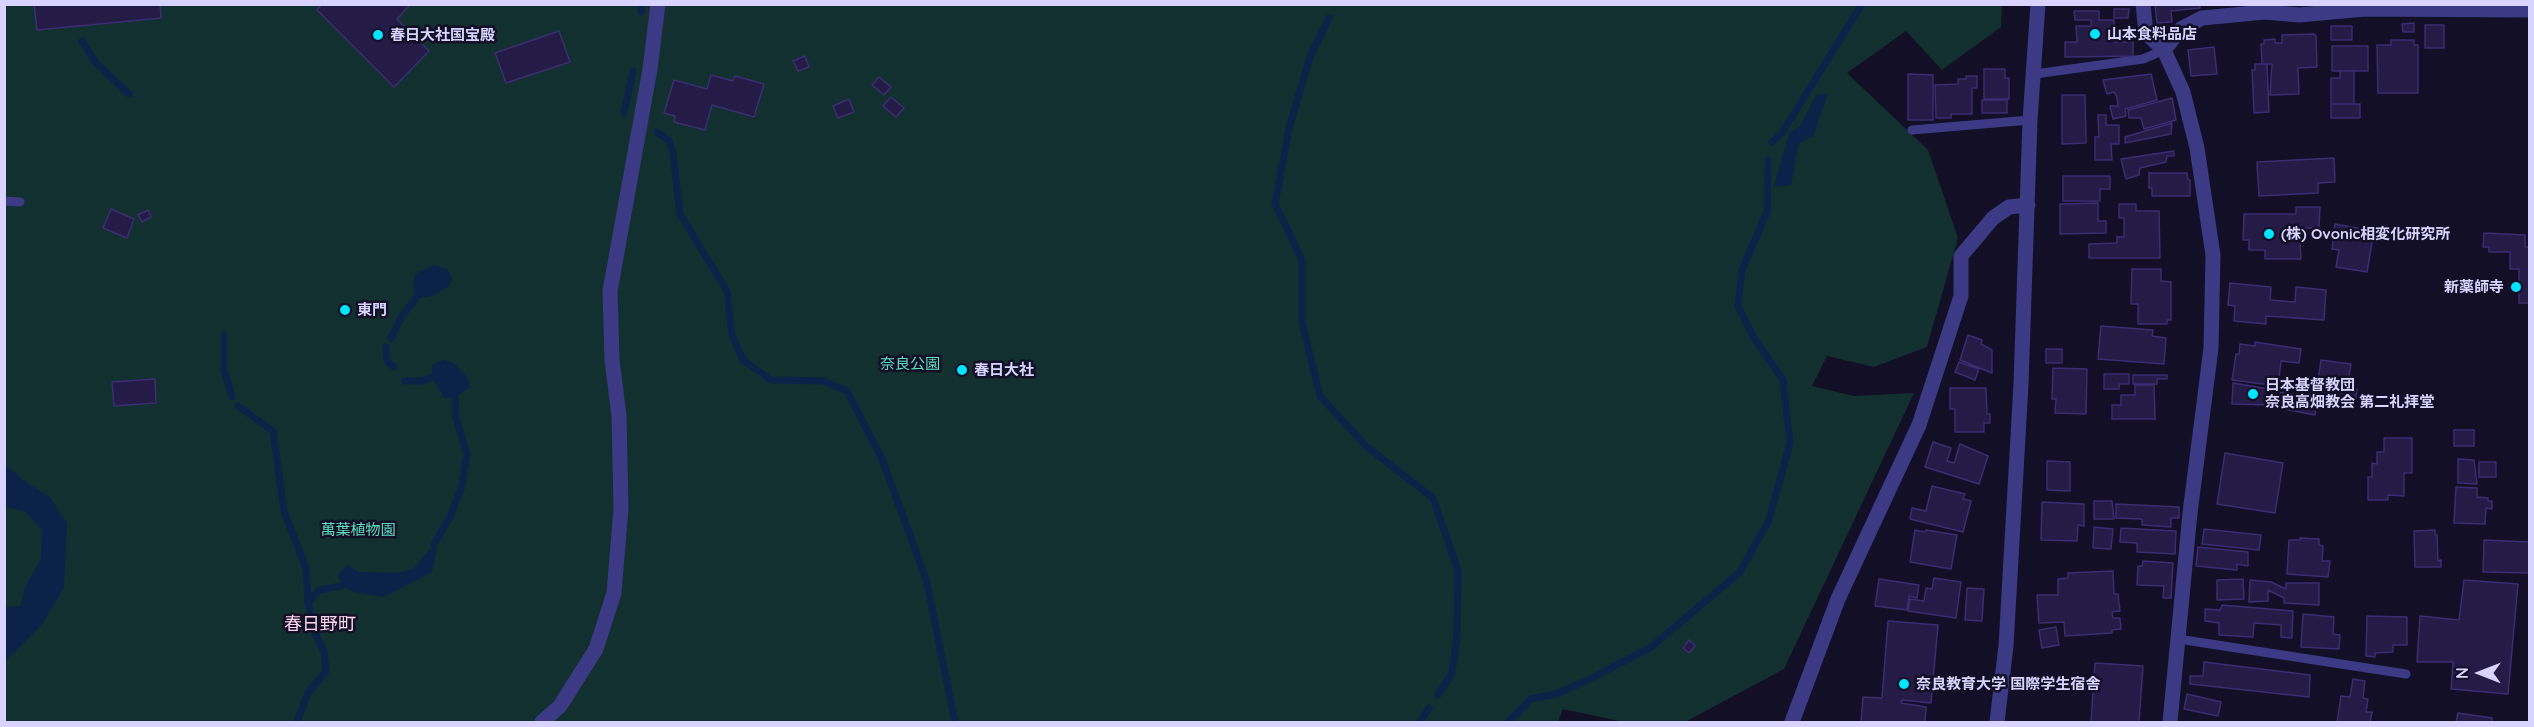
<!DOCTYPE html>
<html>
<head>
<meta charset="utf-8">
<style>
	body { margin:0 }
	#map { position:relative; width:2534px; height:727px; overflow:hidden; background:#130f26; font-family:Quicksand,sans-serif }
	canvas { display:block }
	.frame { position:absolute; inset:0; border:6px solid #d9d4ff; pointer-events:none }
	.north { position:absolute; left:2450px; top:643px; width:60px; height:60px; -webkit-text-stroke:4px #130f26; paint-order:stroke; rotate:270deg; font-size:16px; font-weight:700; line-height:24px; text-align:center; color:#d9d4ff }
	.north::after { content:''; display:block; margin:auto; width:21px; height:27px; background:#d9d4ff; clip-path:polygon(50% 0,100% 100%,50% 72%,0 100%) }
</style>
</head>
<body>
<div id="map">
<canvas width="2534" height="727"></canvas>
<div class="frame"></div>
<div class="north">N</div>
</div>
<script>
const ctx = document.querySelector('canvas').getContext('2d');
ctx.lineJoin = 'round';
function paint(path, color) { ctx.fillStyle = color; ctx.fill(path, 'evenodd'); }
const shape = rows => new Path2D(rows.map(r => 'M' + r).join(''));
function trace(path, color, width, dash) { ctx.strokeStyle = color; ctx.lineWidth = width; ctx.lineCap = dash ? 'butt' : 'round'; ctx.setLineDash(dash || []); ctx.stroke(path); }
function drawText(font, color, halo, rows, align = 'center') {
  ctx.font = font + ' Quicksand,"Noto Sans JP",sans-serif'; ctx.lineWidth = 5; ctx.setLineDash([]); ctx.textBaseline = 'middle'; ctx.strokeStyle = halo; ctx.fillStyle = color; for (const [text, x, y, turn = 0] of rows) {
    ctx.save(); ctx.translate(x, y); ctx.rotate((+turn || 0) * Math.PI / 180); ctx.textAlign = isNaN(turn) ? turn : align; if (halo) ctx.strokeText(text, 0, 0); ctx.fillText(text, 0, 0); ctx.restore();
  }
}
const green = shape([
	[4,5,2002,5,2001,27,1942,70,1906,31,1847,73,1928,150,1958,238,1927,347,1874,367,1827,356,1812,386,1854,396,1914,393,1784,669,1685,722,1624,722,1563,709,1558,722,5,722]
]);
const water = shape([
	[1828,94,1813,136,1799,143,1791,185,1774,187,1789,132,1800,126,1816,95],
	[434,265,447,269,452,278,449,286,433,296,416,298,413,287,415,274],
	[443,360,454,363,468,378,470,387,455,398,444,398,432,377,432,365],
	[5,464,27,483,50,497,67,523,64,588,41,626,5,661,5,607,20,606,26,585,41,559,42,530,24,511,5,507],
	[434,544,437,549,432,572,384,597,355,592,341,586,338,575,347,564,358,572,398,573,413,569]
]);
const stream = shape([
	[641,12,641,4],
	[1329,18,1310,57,1289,128,1275,204,1302,260,1302,322,1320,396,1366,446,1433,498,1458,571,1457,635,1452,673,1438,695],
	[82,41,96,63,129,94],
	[624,113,633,71],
	[657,132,669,141,673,153,680,214,727,291,732,335,743,360,771,380,823,381,847,391,882,459,926,579,955,722],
	[1772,142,1782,133,1862,4],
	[224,335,224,370,232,397],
	[391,338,402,316,416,298],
	[386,347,387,361,394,367],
	[405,381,423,381,432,377,440,380],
	[238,406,273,431,284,511,306,568,308,603,312,619],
	[434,544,450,517,461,489,467,454,456,418,455,398,451,391],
	[308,603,319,590,341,586],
	[297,722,308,693,326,671,324,652,315,633],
	[1420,722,1429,708],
	[1508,722,1531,699,1556,694,1586,681,1650,648,1740,572,1769,520,1790,443,1783,380,1754,338,1738,306,1742,270,1767,212,1768,160]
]);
const building = shape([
	[34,4,160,4,161,18,37,30,34,4],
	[322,4,411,4,397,19,429,51,394,87,317,10,322,4],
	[2155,4,2200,4,2200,8,2171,11,2172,22,2157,23,2155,4],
	[2114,9,2129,9,2128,18,2114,18,2114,9],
	[2074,11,2099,11,2099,20,2114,20,2115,42,2133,42,2133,56,2065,57,2065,42,2077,42,2076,26,2091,26,2091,20,2075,20,2074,11],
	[2414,23,2414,32,2403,32,2402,24,2414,23],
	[2425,25,2444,25,2444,48,2425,48,2425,25],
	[2331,26,2352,26,2352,40,2331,40,2331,26],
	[559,31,570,62,506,83,495,53,559,31],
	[2314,34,2316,36,2317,67,2298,68,2299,94,2270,95,2272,64,2262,64,2261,44,2264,44,2264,40,2275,39,2275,43,2282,43,2282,35,2314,34],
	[2391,40,2414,40,2414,45,2418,45,2418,93,2378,93,2377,45,2391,45,2391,40],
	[2332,46,2368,46,2368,71,2332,71,2332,46],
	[2214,47,2217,74,2191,76,2188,50,2214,47],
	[805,56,809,67,798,71,793,61,805,56],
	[2255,64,2267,64,2269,112,2254,113,2252,70,2255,70,2255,64],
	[1984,69,2005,69,2005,78,2009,78,2009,99,1984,99,1984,69],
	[2340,71,2354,71,2354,104,2331,104,2331,78,2340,78,2340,71],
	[1908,74,1933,75,1933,120,1908,120,1908,74],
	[2151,74,2157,100,2125,109,2126,116,2113,119,2110,106,2118,106,2117,97,2114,92,2107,94,2103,80,2151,74],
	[711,75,733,81,735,76,764,84,754,117,712,105,705,130,674,122,675,116,664,113,674,80,707,89,711,75],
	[1966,76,1977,76,1977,88,1972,88,1972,114,1951,114,1951,118,1936,118,1935,85,1958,84,1958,79,1966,79,1966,76],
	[879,77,891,87,884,95,872,85,879,77],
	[2062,95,2085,95,2086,143,2062,144,2062,95],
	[891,97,904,108,896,117,883,106,891,97],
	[2172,98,2176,120,2144,129,2141,118,2129,118,2128,110,2172,98],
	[849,99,854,112,838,118,833,106,849,99],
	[1982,100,2007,100,2007,113,1982,113,1982,100],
	[2331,104,2360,104,2360,118,2331,118,2331,104],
	[2098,115,2106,115,2106,125,2119,125,2119,144,2111,144,2112,160,2095,160,2095,137,2099,137,2098,115],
	[2172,123,2171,134,2125,143,2125,137,2172,123],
	[2174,151,2174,156,2167,156,2166,162,2140,168,2139,175,2126,179,2121,159,2174,151],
	[2334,158,2335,182,2318,183,2318,193,2259,196,2257,162,2334,158],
	[2149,173,2187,173,2188,180,2190,180,2190,196,2152,196,2152,188,2149,188,2149,173],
	[2063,176,2110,176,2110,189,2100,189,2100,201,2063,201,2063,176],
	[2098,203,2098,221,2106,221,2106,233,2060,234,2060,204,2098,203],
	[2119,204,2136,204,2136,211,2159,211,2160,258,2089,258,2089,244,2117,243,2117,237,2124,237,2124,218,2119,218,2119,204],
	[2296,207,2320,207,2319,228,2295,228,2295,240,2300,240,2301,259,2265,259,2265,250,2249,250,2249,240,2243,240,2244,214,2296,214,2296,207],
	[111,209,134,219,127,238,103,228,111,209],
	[148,210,151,217,142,222,138,215,148,210],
	[2335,224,2374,231,2367,272,2336,267,2339,250,2332,249,2335,224],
	[2484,233,2525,235,2525,247,2530,247,2530,303,2519,303,2519,269,2510,269,2510,252,2489,252,2489,247,2483,247,2484,233],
	[2132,269,2161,269,2161,281,2171,282,2171,320,2167,320,2167,324,2138,324,2138,304,2131,304,2132,269],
	[2230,283,2271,287,2270,300,2295,302,2296,287,2326,290,2324,320,2266,316,2266,324,2234,321,2235,306,2228,305,2230,283],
	[2101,326,2153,330,2152,336,2166,338,2164,364,2098,359,2101,326],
	[1968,335,1982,340,1981,344,1992,350,1992,373,1960,360,1968,335],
	[2255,342,2301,349,2299,363,2281,361,2278,386,2232,380,2236,354,2239,354,2240,344,2255,346,2255,342],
	[2046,349,2062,349,2062,363,2046,363,2046,349],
	[2321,360,2351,364,2347,388,2357,389,2355,404,2331,401,2331,397,2316,395,2321,360],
	[1959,362,1979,369,1975,380,1955,372,1959,362],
	[2053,368,2087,369,2086,414,2055,413,2056,399,2052,399,2053,368],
	[2104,374,2129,374,2129,384,2119,384,2119,389,2104,389,2104,374],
	[2133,375,2167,375,2167,379,2157,379,2157,384,2133,384,2133,375],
	[155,379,156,403,114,406,112,382,155,379],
	[2233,383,2275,390,2275,397,2271,397,2270,405,2232,404,2233,383],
	[2135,385,2154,385,2155,419,2112,419,2112,405,2121,405,2121,395,2135,395,2135,385],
	[1950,388,1986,388,1987,414,1990,414,1990,423,1984,423,1984,432,1955,432,1955,409,1950,409,1950,388],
	[2280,392,2317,397,2315,415,2274,407,2273,399,2279,398,2280,392],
	[2454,430,2474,430,2474,446,2454,446,2454,430],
	[2384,438,2412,438,2412,473,2404,473,2404,496,2388,495,2388,500,2368,500,2368,477,2372,477,2372,463,2377,464,2377,452,2384,452,2384,438],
	[1933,442,1951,448,1947,461,1954,463,1960,444,1988,456,1979,484,1925,467,1933,442],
	[2225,453,2283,463,2275,513,2217,504,2225,453],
	[2458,459,2474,460,2477,484,2458,483,2458,459],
	[2047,461,2070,462,2070,491,2047,490,2047,461],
	[2479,462,2496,462,2496,477,2479,477,2479,462],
	[1932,486,1965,494,1963,499,1971,501,1963,532,1910,519,1912,508,1926,511,1932,486],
	[2456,487,2477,488,2477,497,2488,498,2488,501,2492,501,2492,509,2486,508,2485,524,2454,523,2456,487],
	[2094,501,2112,501,2114,519,2094,519,2094,501],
	[2042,502,2084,504,2084,526,2078,525,2077,541,2041,540,2042,502],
	[2116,504,2179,507,2179,518,2171,518,2171,527,2142,525,2142,519,2116,518,2116,504],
	[2094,527,2113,529,2111,549,2093,548,2094,527],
	[2121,528,2176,531,2175,554,2137,552,2137,543,2120,542,2121,528],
	[2204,529,2261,535,2259,550,2202,544,2204,529],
	[1915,530,1925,532,1926,530,1957,535,1951,569,1910,562,1915,530],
	[2435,530,2435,535,2437,535,2438,561,2441,560,2441,567,2415,567,2414,531,2435,530],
	[2300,538,2319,539,2319,545,2323,546,2322,561,2330,561,2328,577,2287,574,2289,540,2300,540,2300,538],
	[2484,540,2530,542,2530,573,2483,572,2484,540],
	[2198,547,2248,552,2248,566,2237,564,2237,570,2196,566,2198,547],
	[2143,561,2173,563,2171,598,2163,598,2164,586,2137,585,2138,566,2142,566,2143,561],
	[2113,571,2114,594,2118,594,2120,611,2112,612,2113,618,2120,618,2121,629,2112,630,2112,633,2065,636,2064,622,2039,623,2037,595,2058,595,2058,579,2068,578,2068,573,2113,571],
	[1934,578,1961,582,1956,618,1908,611,1910,599,1924,601,1926,588,1932,589,1934,578],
	[1879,579,1919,585,1917,598,1909,596,1907,610,1875,606,1879,579],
	[2243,579,2244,599,2217,600,2217,580,2243,579],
	[2250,580,2271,582,2286,589,2286,583,2319,583,2319,605,2284,603,2284,598,2268,590,2268,601,2249,602,2250,580],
	[2464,580,2518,584,2508,694,2451,689,2453,662,2417,662,2420,616,2459,620,2464,580],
	[1967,588,1984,589,1982,621,1965,620,1967,588],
	[2222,605,2293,611,2292,638,2281,637,2281,625,2254,623,2253,637,2219,635,2219,623,2205,621,2205,609,2220,610,2222,605],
	[2303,614,2334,617,2333,634,2340,635,2339,649,2301,647,2303,614],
	[2367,616,2407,617,2407,645,2393,645,2393,652,2375,653,2375,657,2366,656,2367,616],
	[1888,621,1938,625,1931,703,1902,700,1901,703,1926,707,1925,722,1861,722,1863,697,1882,698,1888,621],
	[2056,627,2059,645,2042,648,2039,630,2056,627],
	[1689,640,1695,646,1689,653,1683,648,1689,640],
	[2204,662,2310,675,2309,697,2190,684,2190,676,2203,676,2204,662],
	[2095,663,2143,666,2139,722,2091,722,2095,663],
	[2353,679,2365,681,2363,698,2368,699,2366,712,2372,712,2370,722,2337,722,2341,696,2350,697,2353,679],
	[2187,694,2221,702,2218,716,2184,709,2187,694],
	[2458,713,2492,718,2492,722,2456,722,2458,713]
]);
const service = shape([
	[2035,74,2143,59,2164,50],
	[1912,130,2030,120],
	[4,201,20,202],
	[2178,639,2406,674]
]);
const pedestrian = shape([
	[542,722,560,706,596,649,614,593,621,508,619,416,612,360,610,291,650,69,658,4]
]);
const minor = shape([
	[2143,4,2146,33,2164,50,2183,92,2197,148,2213,255,2211,348,2190,513,2170,722],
	[2164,50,2181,29,2202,18,2265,12,2299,15,2365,9,2530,10],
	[1792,722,1838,599,1919,425,1961,296,1961,256,1993,218,2009,207,2028,205]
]);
const tertiary = shape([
	[1997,722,2006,646,2021,384,2030,120,2038,4]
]);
const markers = [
	[2095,34,6,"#00e5ff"],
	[378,35,6,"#00e5ff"],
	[2269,234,6,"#00e5ff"],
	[2516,287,6,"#00e5ff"],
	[345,310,6,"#00e5ff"],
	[962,370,6,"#00e5ff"],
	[2253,394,6,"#00e5ff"],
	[1904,684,6,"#00e5ff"]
];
const poiNames = [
	["山本食料品店",2107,34],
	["春日大社国宝殿",390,35],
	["(株) Ovonic相変化研究所",2281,234],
	["新薬師寺",2504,287,"right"],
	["東門",357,310],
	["春日大社",974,370],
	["日本基督教団",2265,385],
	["奈良高畑教会 第二礼拝堂",2265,402],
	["奈良教育大学 国際学生宿舎",1916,684]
];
const parkNames = [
	["奈良公園",910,364],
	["萬葉植物園",358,530]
];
const quarterNames = [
	["春日野町",320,625]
];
paint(green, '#12302f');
paint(water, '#0c2248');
trace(stream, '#0c2248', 7);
paint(building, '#241b47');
trace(building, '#3b2d73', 1.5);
trace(service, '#3d3a85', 9);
trace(pedestrian, '#3d3a85', 15);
trace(minor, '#3d3a85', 15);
trace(tertiary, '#3d3a85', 15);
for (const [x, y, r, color] of markers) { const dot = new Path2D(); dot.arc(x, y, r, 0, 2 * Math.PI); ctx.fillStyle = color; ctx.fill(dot); trace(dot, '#130f26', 2); }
drawText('bold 15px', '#d9d4ff', '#130f26', poiNames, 'left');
drawText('15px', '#5fe0c0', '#130f26', parkNames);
drawText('18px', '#ffd6f0', '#130f26', quarterNames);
</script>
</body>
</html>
